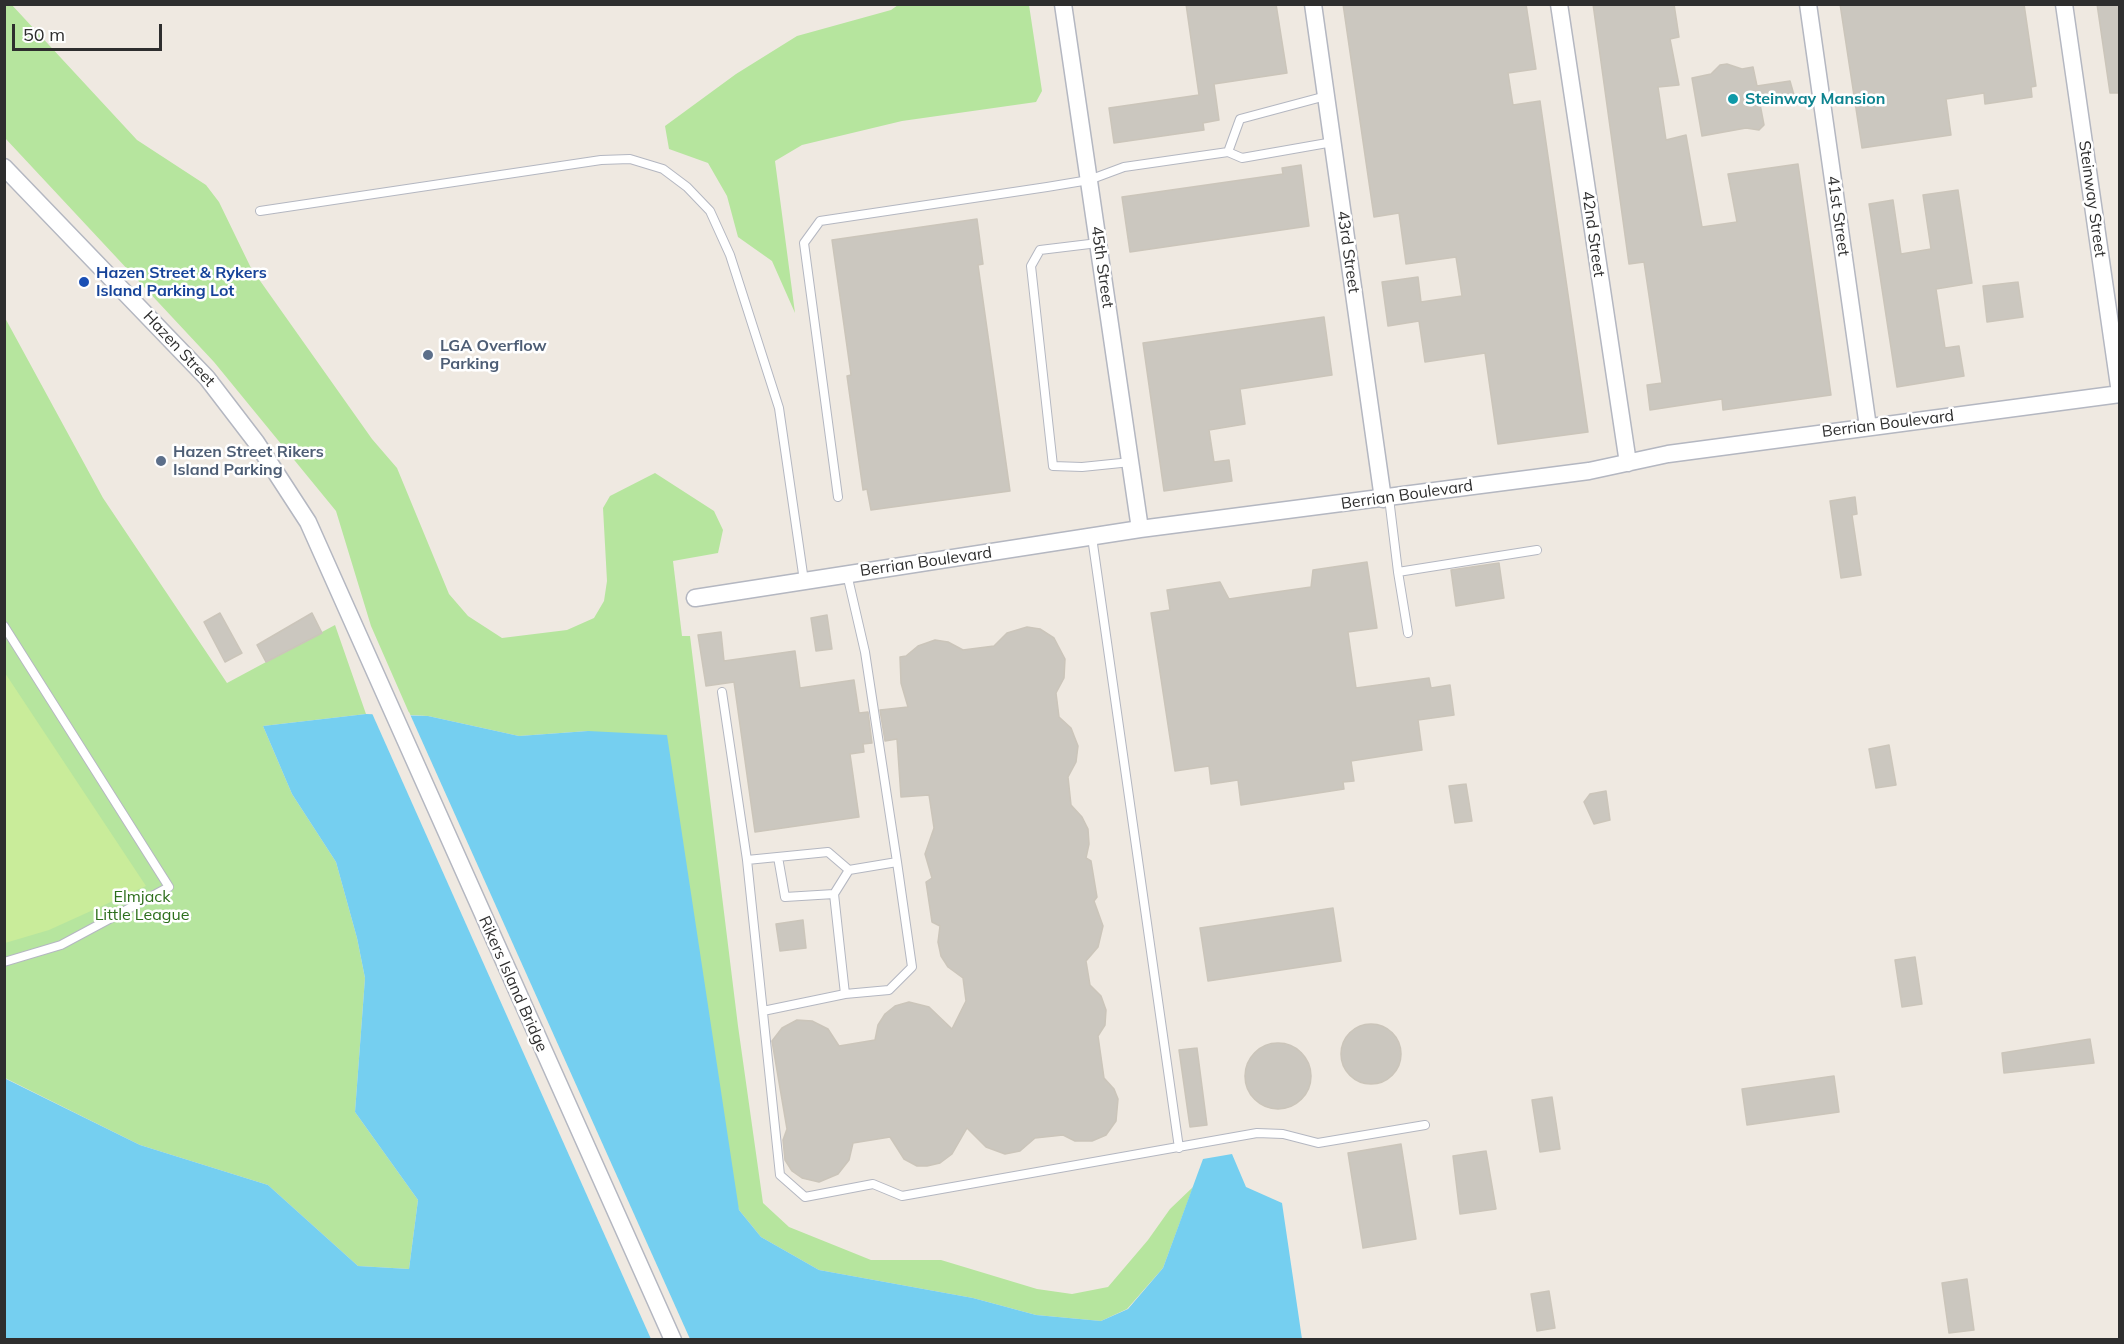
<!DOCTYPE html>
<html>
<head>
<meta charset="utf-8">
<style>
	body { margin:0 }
	#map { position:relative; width:2124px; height:1344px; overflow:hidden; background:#efe9e1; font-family:Mulish,sans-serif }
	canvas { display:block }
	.frame { position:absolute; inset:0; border:6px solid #2e2e2e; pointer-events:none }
	.scale { position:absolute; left:12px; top:24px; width:150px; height:27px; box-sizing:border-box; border:3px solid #2e2e2e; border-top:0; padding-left:8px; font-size:18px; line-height:21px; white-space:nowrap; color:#2e2e2e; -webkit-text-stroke:4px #fff; paint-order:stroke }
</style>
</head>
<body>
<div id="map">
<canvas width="2124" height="1344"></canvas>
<div class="frame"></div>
<div class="scale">50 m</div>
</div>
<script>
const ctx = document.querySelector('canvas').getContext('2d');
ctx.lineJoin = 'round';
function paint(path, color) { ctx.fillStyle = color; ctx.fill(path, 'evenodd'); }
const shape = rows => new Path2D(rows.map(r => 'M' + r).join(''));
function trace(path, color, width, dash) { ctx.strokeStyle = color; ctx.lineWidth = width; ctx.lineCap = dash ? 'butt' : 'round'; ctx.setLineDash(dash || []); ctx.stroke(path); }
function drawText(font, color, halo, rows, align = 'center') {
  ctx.font = font + ' Mulish,sans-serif'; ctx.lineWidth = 5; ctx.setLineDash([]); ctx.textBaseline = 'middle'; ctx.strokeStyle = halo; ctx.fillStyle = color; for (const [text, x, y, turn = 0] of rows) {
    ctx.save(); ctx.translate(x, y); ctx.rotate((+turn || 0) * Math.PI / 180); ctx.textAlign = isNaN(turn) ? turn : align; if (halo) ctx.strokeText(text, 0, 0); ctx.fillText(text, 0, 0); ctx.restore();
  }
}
const green = shape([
	[11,4,137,140,206,185,219,202,251,268,372,439,397,468,449,594,468,616,502,638,567,630,594,618,604,601,607,581,603,508,610,496,655,473,714,511,723,530,718,553,673,561,682,636,690,636,738,1026,763,1203,789,1227,871,1260,941,1260,1037,1289,1072,1294,1108,1287,1148,1240,1170,1209,1193,1187,1163,1268,1127,1309,1101,1321,1036,1315,973,1298,819,1270,761,1237,739,1210,588,731,519,736,428,716,410,715,371,626,336,511,214,362,5,138,4,5],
	[898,5,1029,5,1042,91,1036,102,902,121,802,145,775,161,795,313,772,261,738,237,727,196,708,163,669,149,665,126,736,74,797,36,891,10],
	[4,316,103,498,227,683,335,625,366,714,263,726,292,794,336,862,357,938,365,978,355,1112,418,1200,409,1269,358,1266,268,1185,140,1145,5,1078]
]);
const pitch = shape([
	[5,673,146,886,49,930,5,943]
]);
const water = shape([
	[366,714,428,716,519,736,588,731,667,735,739,1210,761,1237,819,1270,973,1298,1036,1315,1101,1321,1128,1309,1163,1268,1203,1159,1232,1154,1246,1187,1282,1203,1302,1339,5,1339,4,1078,140,1145,268,1185,358,1266,409,1269,418,1200,355,1112,365,978,357,938,336,862,292,794,263,726]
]);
const pier = shape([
	[371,711,409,712,690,1339,651,1339]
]);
const building = shape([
	[1186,4,1276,4,1287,73,1214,84,1219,120,1203,123,1204,130,1114,143,1109,108,1199,95,1186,4],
	[1343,4,1526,4,1536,69,1508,73,1513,105,1540,101,1588,432,1498,444,1485,353,1425,362,1419,321,1388,326,1382,282,1418,277,1421,302,1462,296,1456,257,1406,264,1399,213,1374,217,1343,4],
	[1593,4,1674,4,1679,37,1670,39,1679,85,1658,87,1666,140,1686,135,1702,227,1737,222,1728,174,1798,164,1831,395,1723,410,1722,399,1650,410,1647,385,1662,383,1644,262,1629,264,1593,4],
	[1840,4,2024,4,2036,86,2031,87,2032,97,1985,104,1984,93,1946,99,1951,135,1862,148,1840,4],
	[2097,4,2120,4,2120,93,2110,93,2097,4],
	[1727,64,1742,69,1753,67,1757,86,1790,81,1794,95,1760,104,1764,125,1759,130,1746,128,1702,136,1692,78,1711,74,1720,65,1727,64],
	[1301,165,1309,226,1130,252,1122,197,1283,174,1282,168,1301,165],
	[1958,190,1972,283,1936,289,1945,348,1959,346,1964,376,1897,387,1869,204,1893,200,1901,254,1931,249,1923,195,1958,190],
	[977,219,983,264,978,265,1010,491,871,510,867,489,863,490,847,376,851,375,832,240,977,219],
	[2018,282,2023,317,1987,322,1983,286,2018,282],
	[1324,317,1332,375,1240,389,1245,424,1209,430,1214,462,1229,460,1232,481,1164,491,1143,343,1324,317],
	[1855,497,1857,514,1852,515,1861,575,1841,578,1830,501,1855,497],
	[1367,562,1377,628,1348,632,1356,688,1429,678,1431,688,1450,685,1454,715,1418,720,1422,750,1351,761,1354,781,1343,782,1344,789,1241,805,1238,780,1211,784,1209,766,1175,771,1151,613,1170,610,1167,590,1220,582,1229,599,1255,595,1311,587,1313,570,1367,562],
	[1499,563,1504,598,1456,606,1451,570,1499,563],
	[220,613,242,653,225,662,204,622,220,613],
	[312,613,322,633,266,662,257,645,312,613],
	[827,615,832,649,816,651,811,618,827,615],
	[1027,627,1040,629,1054,638,1065,659,1064,678,1056,693,1059,717,1071,728,1078,746,1076,762,1068,777,1071,805,1082,817,1088,829,1089,844,1086,858,1091,861,1097,897,1094,901,1103,926,1098,947,1086,961,1090,985,1101,996,1106,1010,1105,1025,1098,1036,1104,1078,1114,1089,1118,1099,1116,1121,1106,1135,1092,1141,1075,1141,1063,1135,1035,1138,1020,1151,1005,1154,986,1147,967,1128,952,1154,940,1163,927,1166,917,1166,904,1159,890,1137,853,1143,849,1160,838,1174,819,1182,802,1178,792,1171,785,1160,783,1140,787,1129,772,1041,782,1028,797,1020,812,1021,828,1029,839,1046,875,1040,878,1025,885,1014,895,1006,909,1002,929,1007,952,1029,966,1001,963,978,948,967,941,956,938,942,940,926,932,922,926,882,932,878,925,854,934,828,929,795,901,797,897,739,885,741,880,710,908,707,901,683,900,657,906,656,918,646,935,640,948,642,963,650,994,646,1007,633,1027,627],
	[721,632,724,661,795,651,800,688,854,680,859,713,868,712,872,743,863,744,864,752,850,754,859,817,755,832,734,682,706,686,698,635,721,632],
	[1889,745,1896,785,1876,788,1869,749,1889,745],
	[1466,784,1472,821,1455,823,1449,786,1466,784],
	[1606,791,1610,820,1594,824,1584,802,1590,794,1606,791],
	[1333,908,1341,961,1208,981,1200,928,1333,908],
	[803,920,806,948,780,951,776,924,803,920],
	[1915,957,1922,1004,1902,1007,1895,960,1915,957],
	'1341 1054a30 30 0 1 1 60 0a30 30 0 1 1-60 0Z',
	[2090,1039,2094,1063,2004,1073,2002,1053,2090,1039],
	'1245 1076a33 33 0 1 1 66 0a33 33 0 1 1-66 0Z',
	[1197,1048,1207,1125,1190,1127,1179,1050,1197,1048],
	[1834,1076,1839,1112,1747,1125,1742,1089,1834,1076],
	[1552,1097,1560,1149,1540,1152,1532,1100,1552,1097],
	[1401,1144,1416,1239,1363,1248,1348,1153,1401,1144],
	[1486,1151,1496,1209,1460,1214,1453,1156,1486,1151],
	[1967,1279,1974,1330,1949,1333,1942,1283,1967,1279],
	[1549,1291,1555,1328,1537,1331,1531,1294,1549,1291]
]);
const lane = shape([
	[1228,152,1240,119,1326,96],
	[260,211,601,160,630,159,663,169,687,187,710,211,730,255,779,408,804,581],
	[1098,243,1040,250,1031,266,1053,466,1082,467,1131,462],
	[838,497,804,243,820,221,1047,187,1089,180,1124,167,1228,152,1242,158,1333,142],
	[1389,498,1398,572,1537,550],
	[1092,537,1179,1148],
	[1398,572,1408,633],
	[4,626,169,887,61,945,4,962],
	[722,692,747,860,780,1175,805,1197,873,1184,902,1196,1257,1133,1283,1134,1318,1143,1425,1125],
	[778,857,785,897,834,894,849,870,897,862,865,652,847,574],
	[747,860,828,852,849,870],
	[845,994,889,990,912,967,897,862],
	[763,1011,845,994,834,894]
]);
const street = shape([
	[1063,4,1140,529],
	[1313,4,1383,499],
	[1559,4,1628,463],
	[1808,4,1868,427],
	[2064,4,2120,393],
	[4,167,207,378,256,442,308,522,673,1340],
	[695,598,1140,529,1589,471,1668,454,2120,394]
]);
const markers = [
	[1733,99,6,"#0f9aa8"],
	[84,282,6,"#1a4fb4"],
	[428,355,6,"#5c6f8a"],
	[161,461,6,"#5c6f8a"]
];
const cultureNames = [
	["Steinway Mansion",1745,99]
];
const streetNames = [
	["Steinway Street",2092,199,82],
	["41st Street",1838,216,82],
	["42nd Street",1593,234,82],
	["43rd Street",1348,252,82],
	["45th Street",1102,267,82],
	["Hazen Street",179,349,47],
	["Berrian Boulevard",1888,424,-7],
	["Berrian Boulevard",1407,495,-8],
	["Berrian Boulevard",926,562,-8],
	["Rikers Island Bridge",513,984,66]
];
const transitNames = [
	["Hazen Street & Rykers",96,273],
	["Island Parking Lot",96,291]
];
const serviceNames = [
	["LGA Overflow",440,346],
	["Parking",440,364],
	["Hazen Street Rikers",173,452],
	["Island Parking",173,470]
];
const parkNames = [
	["Elmjack",142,897],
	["Little League",142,915]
];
paint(green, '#b6e59e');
paint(pitch, '#c9ec9a');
paint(water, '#75cff0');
paint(pier, '#efe9e1');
paint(building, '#cbc7bf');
trace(building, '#cbc5ba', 1.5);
trace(lane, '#b4b7c1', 10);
trace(street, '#b4b7c1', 19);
trace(lane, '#fff', 8);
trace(street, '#fff', 16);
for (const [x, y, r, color] of markers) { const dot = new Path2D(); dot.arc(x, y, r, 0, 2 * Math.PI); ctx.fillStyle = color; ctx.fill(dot); trace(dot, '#fff', 2); }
drawText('bold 16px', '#0d838f', '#fff', cultureNames, 'left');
drawText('16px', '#2e2e2e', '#fff', streetNames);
drawText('bold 16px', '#164399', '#fff', transitNames, 'left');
drawText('bold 16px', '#4e5e75', '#fff', serviceNames, 'left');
drawText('16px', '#2c6e1b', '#fff', parkNames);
</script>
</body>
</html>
